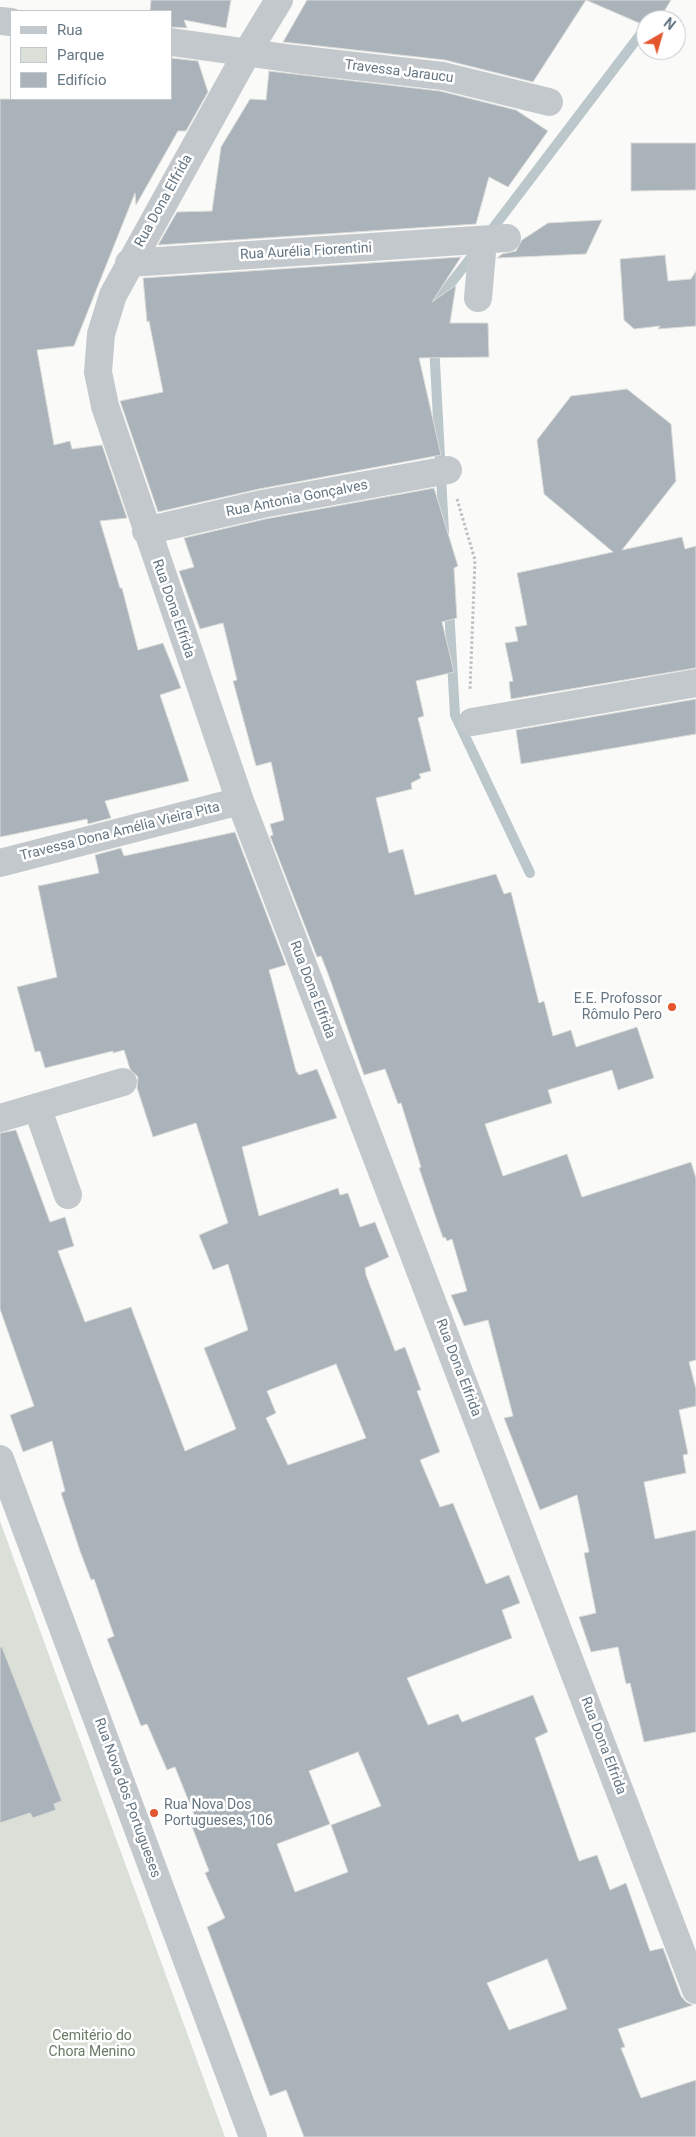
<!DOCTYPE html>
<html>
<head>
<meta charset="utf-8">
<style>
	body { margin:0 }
	#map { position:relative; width:696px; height:2137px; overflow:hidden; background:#fafaf8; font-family:Roboto,sans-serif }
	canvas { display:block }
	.legend { position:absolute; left:10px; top:10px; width:162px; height:90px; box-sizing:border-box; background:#fff; border:1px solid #c1c8cd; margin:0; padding:6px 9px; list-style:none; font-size:15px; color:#657683 }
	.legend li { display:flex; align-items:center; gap:10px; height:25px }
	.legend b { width:25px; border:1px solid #c1c8cd }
	.north { position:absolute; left:636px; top:10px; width:50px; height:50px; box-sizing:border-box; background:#fff; border:1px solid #c1c8cd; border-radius:50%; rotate:38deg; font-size:14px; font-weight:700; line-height:20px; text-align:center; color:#657683 }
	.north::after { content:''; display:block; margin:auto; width:18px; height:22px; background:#e4572e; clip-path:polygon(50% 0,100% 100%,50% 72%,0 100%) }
</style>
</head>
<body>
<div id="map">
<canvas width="696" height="2137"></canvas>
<ul class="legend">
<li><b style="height:6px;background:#c3c8cc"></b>Rua</li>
<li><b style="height:14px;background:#dadfd7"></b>Parque</li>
<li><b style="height:14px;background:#aab3b9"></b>Edifício</li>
</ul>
<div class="north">N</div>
</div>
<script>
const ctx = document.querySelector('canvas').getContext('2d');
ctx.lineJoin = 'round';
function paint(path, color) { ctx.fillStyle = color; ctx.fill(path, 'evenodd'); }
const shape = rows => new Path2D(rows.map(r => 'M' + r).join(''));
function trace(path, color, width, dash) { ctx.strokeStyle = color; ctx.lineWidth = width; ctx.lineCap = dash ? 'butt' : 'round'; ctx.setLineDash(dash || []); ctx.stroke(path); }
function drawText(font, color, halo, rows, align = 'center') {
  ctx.font = font + ' Roboto,sans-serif'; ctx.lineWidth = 5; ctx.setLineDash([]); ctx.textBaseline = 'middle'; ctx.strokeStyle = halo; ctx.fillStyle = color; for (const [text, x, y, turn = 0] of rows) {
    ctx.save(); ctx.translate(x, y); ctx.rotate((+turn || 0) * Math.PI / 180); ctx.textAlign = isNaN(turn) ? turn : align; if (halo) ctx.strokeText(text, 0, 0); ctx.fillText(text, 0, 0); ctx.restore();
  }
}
const green = shape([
	[0,1521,225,2137,0,2137]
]);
const stream = shape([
	[487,236,646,27],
	[434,305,476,251],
	[434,344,444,532],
	[449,608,455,715,530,873]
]);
const building = shape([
	[151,0,231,0,226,28,184,20,187,28,171,27,171,11,150,11,151,0],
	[307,0,586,0,533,82,445,60,283,42,307,0],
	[586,0,671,0,659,20,646,20,646,26,586,0],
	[171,58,198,61,208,92,186,131,178,131,136,205,135,193,74,346,37,350,54,445,70,441,72,449,102,445,127,518,100,521,120,588,122,588,138,650,163,643,181,688,160,695,189,781,105,801,111,818,88,824,87,819,0,837,0,99,171,99,171,58],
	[269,71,440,91,516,110,548,131,508,187,489,177,476,224,158,245,177,212,212,211,221,147,250,99,266,100,269,71],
	[631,143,696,143,696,190,631,191,631,143],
	[602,220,586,254,497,258,502,254,516,251,522,240,548,223,602,220],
	[665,255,668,281,691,279,696,271,696,326,658,329,660,326,634,329,624,320,620,259,665,255],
	[461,257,432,302,456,285,450,323,488,323,489,357,419,358,441,455,259,489,158,512,120,401,163,392,149,321,147,322,143,278,461,257],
	[627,389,671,424,676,481,622,550,682,537,685,549,696,546,696,668,511,699,509,682,513,681,505,643,518,641,515,627,527,625,517,573,613,552,544,494,537,440,571,396,627,389],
	[434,488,458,566,454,568,457,618,442,622,454,672,416,681,424,716,418,718,431,771,419,774,421,778,411,783,412,789,376,798,389,853,403,849,415,895,496,874,504,894,511,892,539,1003,544,1001,553,1036,571,1030,576,1047,637,1027,654,1078,618,1090,612,1070,548,1090,552,1103,485,1124,503,1176,567,1154,582,1197,691,1162,696,1178,696,1360,689,1362,696,1389,696,1406,679,1410,688,1454,683,1455,686,1473,644,1482,655,1539,696,1530,696,1732,644,1742,630,1683,626,1684,618,1647,591,1652,579,1617,596,1613,584,1553,589,1552,577,1495,540,1510,504,1418,513,1416,488,1320,464,1326,451,1295,467,1291,452,1239,447,1241,445,1237,443,1238,436,1218,419,1168,421,1167,401,1103,398,1104,385,1069,364,1075,327,971,321,956,317,957,270,836,273,835,270,824,284,820,271,762,256,766,233,681,237,680,223,623,200,629,179,571,194,567,184,538,265,519,434,488],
	[696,699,696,734,521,764,516,730,696,699],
	[235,832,286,965,269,970,296,1071,299,1075,317,1069,337,1118,242,1147,259,1216,338,1188,340,1195,348,1193,360,1227,375,1222,389,1257,365,1268,366,1275,395,1351,405,1347,421,1390,417,1391,440,1452,420,1460,440,1507,453,1503,486,1584,509,1575,520,1603,502,1610,512,1638,407,1678,428,1725,458,1714,462,1722,533,1695,548,1732,535,1738,579,1861,597,1855,610,1890,626,1883,650,1951,663,1948,681,1996,686,2002,693,2005,618,2029,625,2047,621,2048,641,2098,696,2080,696,2137,304,2137,286,2090,270,2096,207,1927,225,1918,205,1873,209,1871,191,1824,197,1822,175,1767,167,1770,147,1724,141,1726,107,1639,114,1636,94,1579,91,1580,80,1551,61,1493,65,1491,52,1441,23,1452,10,1415,34,1406,0,1309,0,1133,16,1130,50,1222,65,1217,74,1246,58,1251,85,1322,131,1307,185,1451,236,1429,204,1348,248,1330,228,1264,213,1270,199,1235,228,1223,196,1123,153,1137,137,1088,138,1077,130,1069,124,1050,113,1053,113,1051,45,1068,40,1051,35,1052,17,987,57,977,38,886,99,873,95,855,121,848,124,856,235,832],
	[336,1364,366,1438,288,1465,266,1418,276,1413,267,1391,336,1364],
	[358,1752,381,1806,331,1825,348,1872,295,1892,277,1844,330,1824,309,1771,358,1752],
	[547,1959,567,2009,509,2030,487,1983,547,1959],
	[0,1647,2,1647,62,1801,54,1804,56,1810,33,1818,30,1813,0,1823,0,1647]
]);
const path = shape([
	[457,499,475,560,470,690]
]);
const minor = shape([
	[279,0,248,51,113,295,101,334,98,372,105,406,240,801,696,1990],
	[0,21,11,22],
	[171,42,294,59,443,76,549,102],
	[129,263,507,238],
	[478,298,483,241],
	[146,531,262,504,448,470],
	[472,722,696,683],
	[0,863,240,801],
	[37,1107,68,1195],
	[0,1118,123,1082],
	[0,1459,253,2137]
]);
const markers = [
	[672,1007,5,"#e4572e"],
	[154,1813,5,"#e4572e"]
];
const streetNames = [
	["Travessa Jaraucu",399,72,7],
	["Rua Dona Elfrida",164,201,-61],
	["Rua Aurélia Fiorentini",306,252,-3],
	["Rua Antonia Gonçalves",297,499,-11],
	["Rua Dona Elfrida",173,609,71],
	["Travessa Dona Amélia Vieira Pita",120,832,-14],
	["Rua Dona Elfrida",312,990,69],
	["Rua Dona Elfrida",458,1368,69],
	["Rua Dona Elfrida",603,1746,69],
	["Rua Nova dos Portugueses",127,1798,70]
];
const poiNames = [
	["E.E. Profossor",662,999],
	["Rômulo Pero",662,1015],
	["Rua Nova Dos",164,1805,"left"],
	["Portugueses, 106",164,1821,"left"]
];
const parkNames = [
	["Cemitério do",92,2036],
	["Chora Menino",92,2052]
];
paint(green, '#dadfd7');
trace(stream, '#bbc7cb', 10);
paint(building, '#aab3b9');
trace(building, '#dcdcda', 1);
trace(path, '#bbbfc2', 3, [2.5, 2.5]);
trace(minor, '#c3c8cc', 28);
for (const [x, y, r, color] of markers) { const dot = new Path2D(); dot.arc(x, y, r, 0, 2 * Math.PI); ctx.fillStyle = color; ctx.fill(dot); trace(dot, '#fff', 2); }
drawText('14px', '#657683', '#fff', streetNames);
drawText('14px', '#657683', '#fff', poiNames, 'right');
drawText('14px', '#687a64', '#fff', parkNames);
</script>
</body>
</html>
